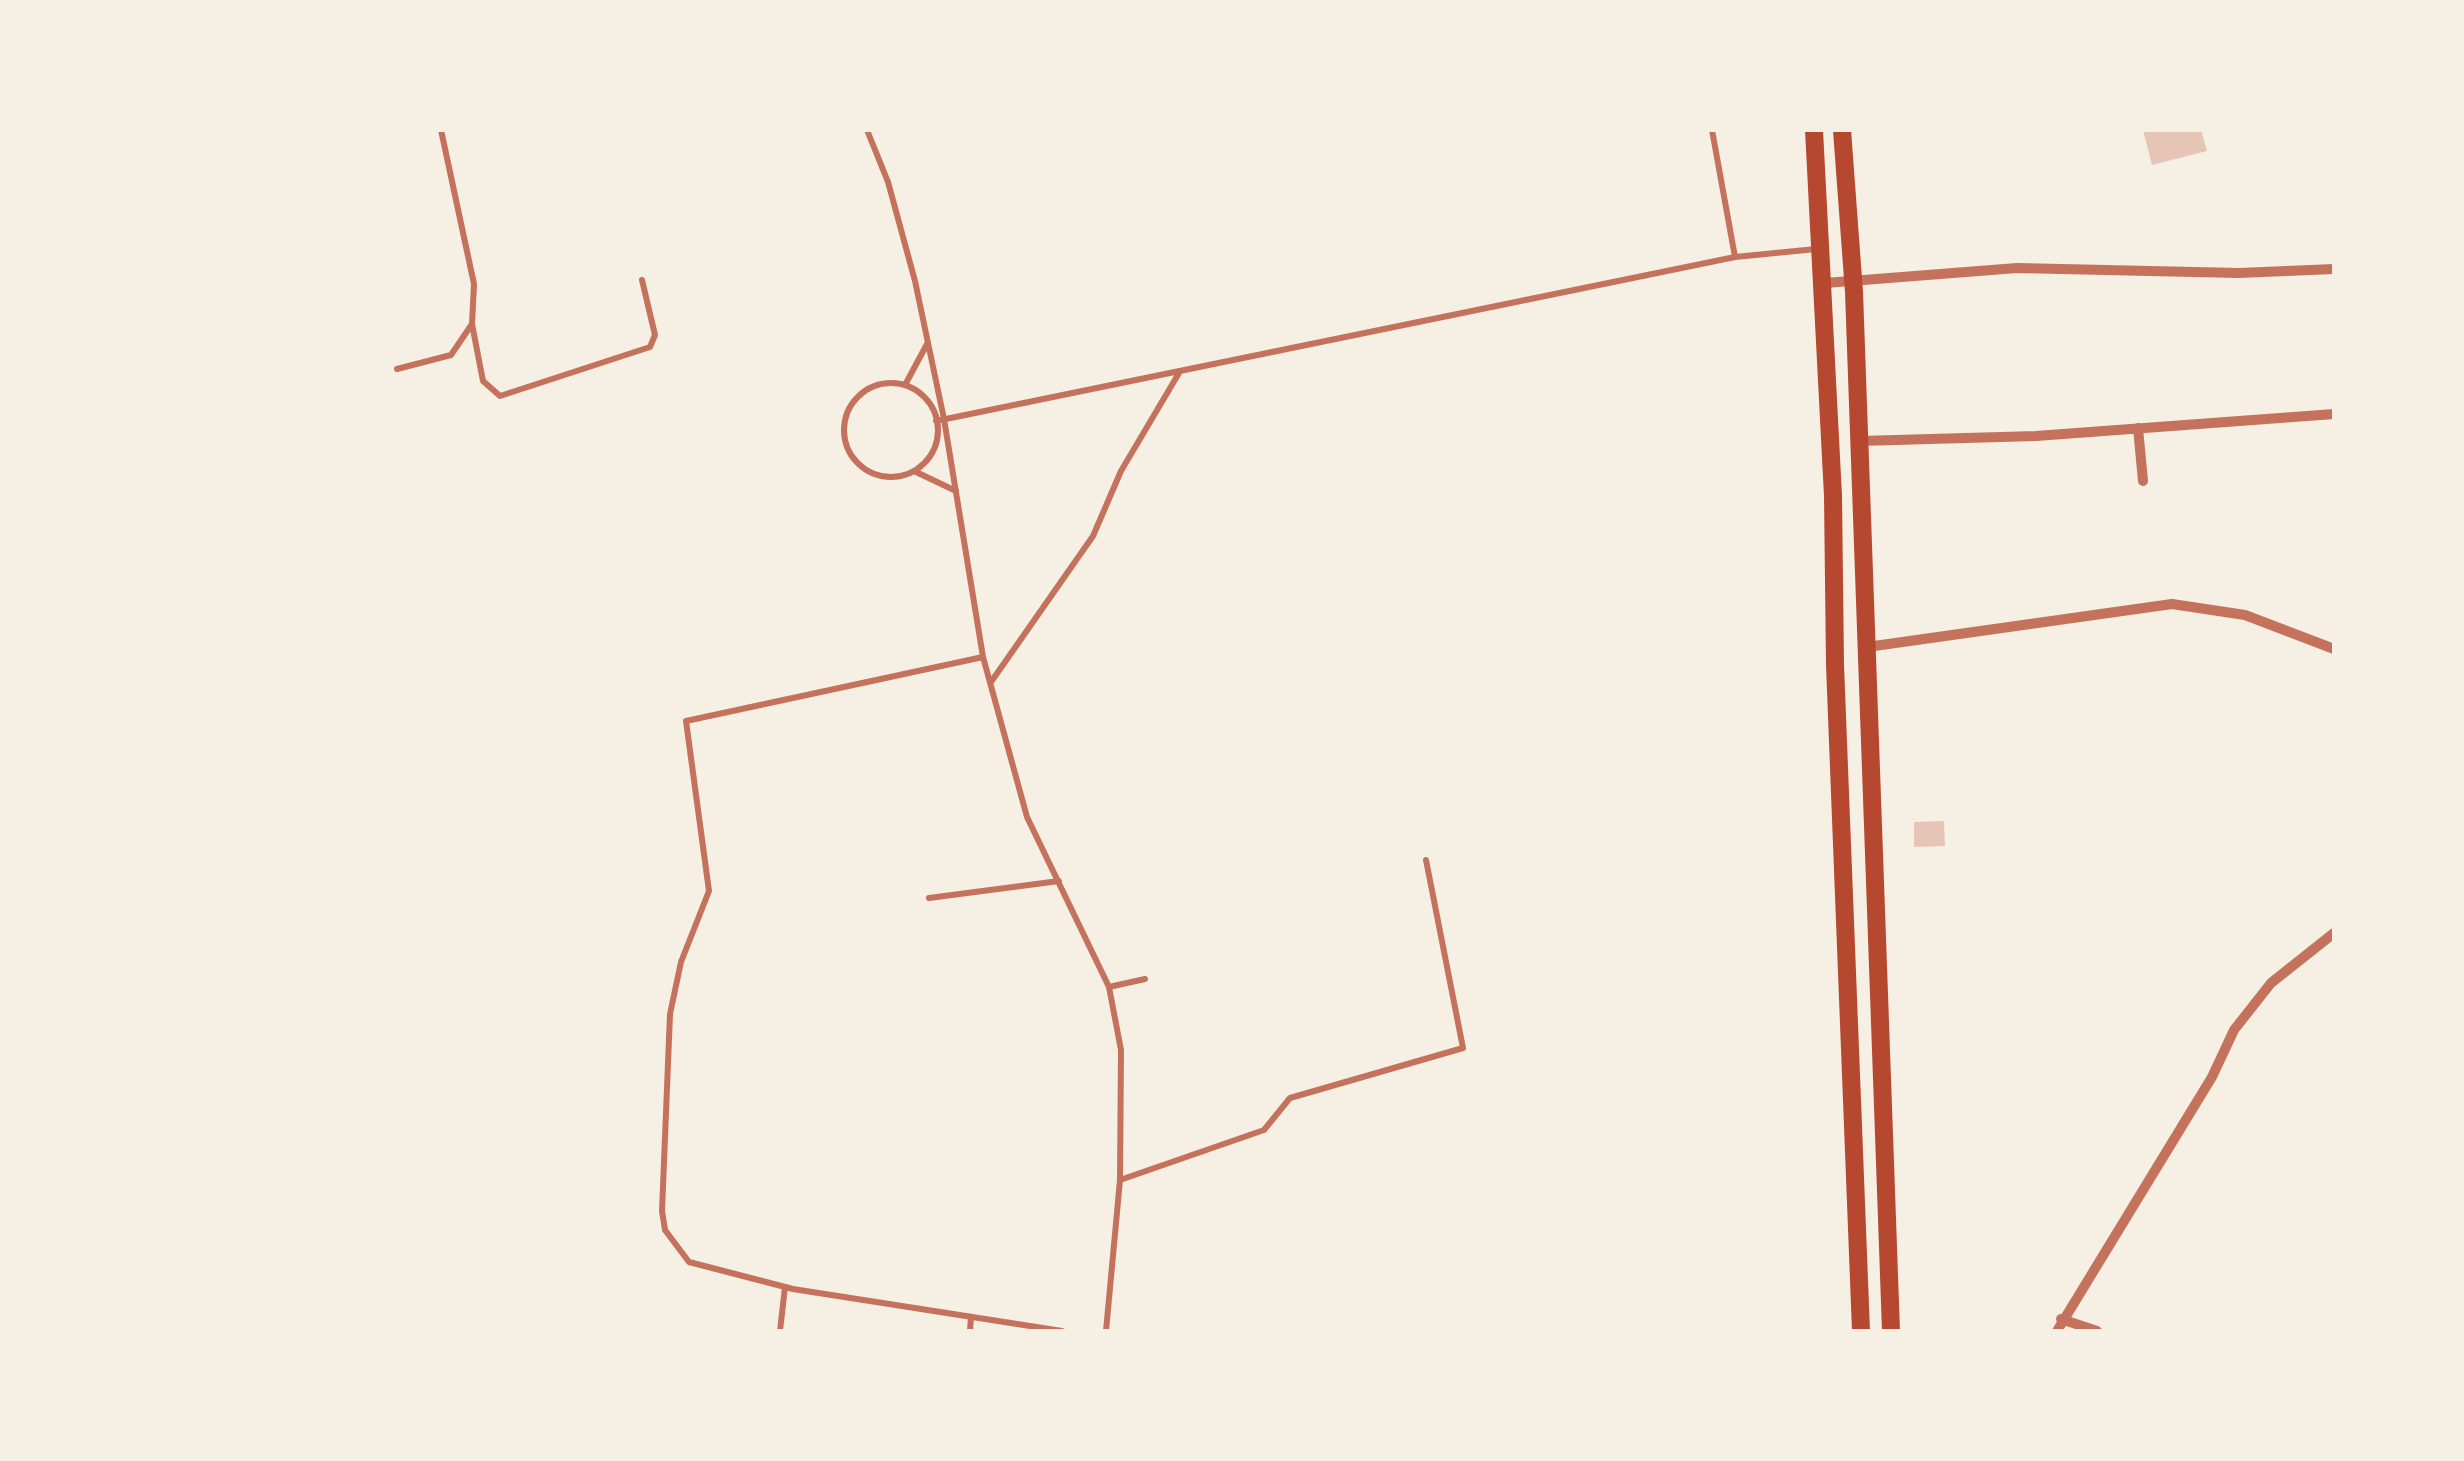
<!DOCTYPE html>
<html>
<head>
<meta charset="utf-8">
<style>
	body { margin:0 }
	#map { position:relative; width:2464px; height:1461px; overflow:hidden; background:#f6efe4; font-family:"IBM Plex Sans",sans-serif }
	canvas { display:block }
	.frame { position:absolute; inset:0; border:132px solid #f6efe4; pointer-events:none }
</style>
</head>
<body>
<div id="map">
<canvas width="2464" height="1461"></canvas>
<div class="frame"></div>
</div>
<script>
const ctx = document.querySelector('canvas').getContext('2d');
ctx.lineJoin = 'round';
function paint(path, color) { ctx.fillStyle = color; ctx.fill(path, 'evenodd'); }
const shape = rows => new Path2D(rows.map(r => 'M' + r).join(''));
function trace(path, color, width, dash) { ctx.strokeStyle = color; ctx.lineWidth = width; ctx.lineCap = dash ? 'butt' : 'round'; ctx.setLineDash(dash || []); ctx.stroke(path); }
const building = shape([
	[2143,130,2201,130,2207,151,2152,165],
	[1944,821,1945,846,1914,847,1914,822]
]);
const service = shape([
	[867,130,888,182,915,281,944,419,983,657,686,721,709,891,681,962,670,1014,662,1211,665,1230,689,1262,793,1289,1062,1331],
	[1712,130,1735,257],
	[472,324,483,381,500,396,650,347,655,335,642,280],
	[397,369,451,355,472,324,474,284,441,130],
	'844 430a47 47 0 1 1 94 0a47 47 0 1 1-94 0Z',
	[905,385,927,344],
	[936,421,1735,257,1816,249],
	[914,471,956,491],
	[983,657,1027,817,1109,987,1121,1050,1120,1180,1106,1331],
	[991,682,1093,536,1121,471,1179,373],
	[929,898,1059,881],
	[1109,987,1145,979],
	[1120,1180,1264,1130,1290,1098,1463,1048,1426,860],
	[780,1331,785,1287],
	[970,1331,971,1317]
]);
const minor = shape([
	[1825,283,2017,268,2239,273,2334,269],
	[2138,428,2143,481],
	[1860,441,2036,436,2334,414],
	[1867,647,2172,604,2245,615,2334,649],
	[2061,1319,2097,1331],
	[2057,1331,2212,1077,2234,1030,2271,983,2334,933]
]);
const primary = shape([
	[1814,130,1833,496,1835,665,1861,1331],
	[1842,130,1854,292,1891,1331]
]);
paint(building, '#e6c5b7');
trace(service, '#c5725c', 6);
trace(minor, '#c5725c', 10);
trace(primary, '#b5482f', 18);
</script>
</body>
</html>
